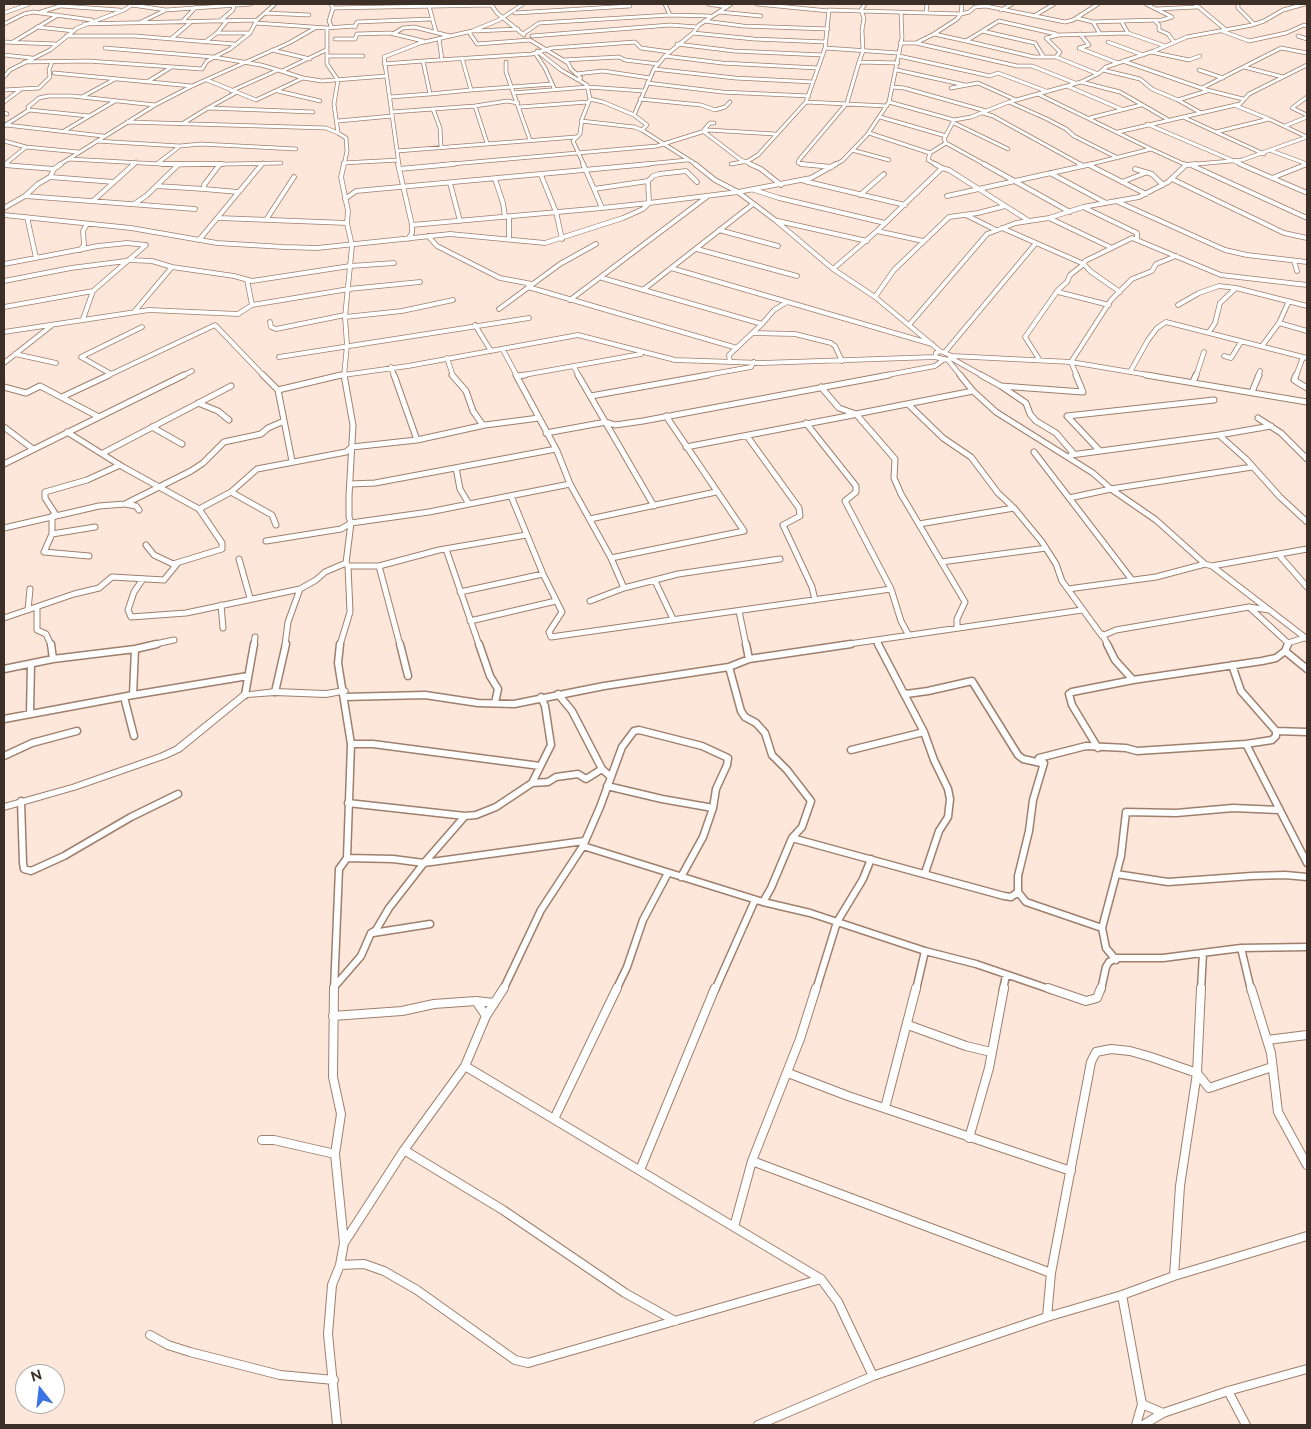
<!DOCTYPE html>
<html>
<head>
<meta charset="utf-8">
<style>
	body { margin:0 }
	#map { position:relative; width:1311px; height:1429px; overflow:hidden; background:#fde7db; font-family:Raleway,sans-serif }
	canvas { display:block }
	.frame { position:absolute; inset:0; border:5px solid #3c2f27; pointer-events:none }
	.north { position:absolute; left:15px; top:1364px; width:50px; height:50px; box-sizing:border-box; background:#fff; border:1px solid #b1aca9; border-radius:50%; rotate:344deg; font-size:14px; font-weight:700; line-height:20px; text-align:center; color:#3c2f27 }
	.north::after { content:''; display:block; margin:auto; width:18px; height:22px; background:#3a73e3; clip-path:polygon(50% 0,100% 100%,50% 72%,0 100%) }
</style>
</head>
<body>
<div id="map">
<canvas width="1311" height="1429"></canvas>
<div class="frame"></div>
<div class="north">N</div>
</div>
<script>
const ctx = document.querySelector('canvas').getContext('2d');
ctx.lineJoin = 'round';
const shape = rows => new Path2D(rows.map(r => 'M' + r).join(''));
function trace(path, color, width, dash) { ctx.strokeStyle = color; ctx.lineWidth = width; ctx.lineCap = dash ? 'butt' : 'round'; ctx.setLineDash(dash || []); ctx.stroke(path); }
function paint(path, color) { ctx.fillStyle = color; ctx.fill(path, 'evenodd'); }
const minorFar4 = shape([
	[331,4,333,8,329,21,332,28],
	[491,4,497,13,524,35],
	[708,4,727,7],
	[757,4,829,11],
	[1146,4,1156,9],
	[1195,4,1226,30],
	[132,5,166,10,251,4],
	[1238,5,1238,8,1254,24],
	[61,6,119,10],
	[429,6,436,32],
	[975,7,986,6,1065,22,1073,20,1098,4],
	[333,8,492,5],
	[1001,10,1012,4],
	[41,12,63,5],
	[719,12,761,16],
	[4,13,29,4],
	[265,13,309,15],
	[515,13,630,6],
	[926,13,927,4],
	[961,14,957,19,934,34,966,41,999,21,1056,34],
	[961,14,962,4],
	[670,15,710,16],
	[1034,16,1054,4],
	[1077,18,1093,22],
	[220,21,233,10,234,5],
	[704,21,743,26,828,29],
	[1155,21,1159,25,1159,30,1168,34,1174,42],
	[141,22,164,11],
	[182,22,196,7],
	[256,23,327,28,354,26],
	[4,24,24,14,33,12,92,20],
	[84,24,257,20],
	[37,27,74,31],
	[355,27,357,22,431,19],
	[327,28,327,64,338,80,334,104,338,133,346,138,347,151,344,165],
	[476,31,518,29],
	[982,31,1035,43,1043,56],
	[1222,31,1249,41,1286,33,1304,25,1307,26],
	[469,32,477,44,530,40,568,63,571,69,581,78,579,79],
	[217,33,250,33],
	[693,33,754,39,826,42],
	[1128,33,1165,46],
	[393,34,403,28,414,27,450,36],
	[523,34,539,23,670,15,665,4],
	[1080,34,1089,45,1079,48,1118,63],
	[1100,34,1093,22,1121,21],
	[66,36,135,36,234,44],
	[532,36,670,25,697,27],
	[1298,36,1307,39],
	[171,39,191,22],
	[335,39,355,39,357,34,390,33,423,41],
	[439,39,442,60],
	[966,41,1034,57,1056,57],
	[4,42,56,44],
	[13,42,58,15],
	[205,42,217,33,227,21],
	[1108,42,1143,55],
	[900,43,916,43,934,34],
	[916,43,1017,66,1032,66,1075,83],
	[677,44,734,51,823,55],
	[105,48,213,57,261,65,278,70],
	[825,48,898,53],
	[272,50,310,59],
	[537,51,561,70,587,85,590,99,603,102,634,115],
	[1151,52,1189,60,1200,56],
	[535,53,545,68,554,88],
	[4,55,32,58],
	[327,56,363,56],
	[665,56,722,63,818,68],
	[899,56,990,76,998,73,1046,91],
	[462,58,471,90,552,84],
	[563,60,619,57,625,60,658,64],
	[423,61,532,54,552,48,635,42,641,48,670,52],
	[1123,61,1207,90,1243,99],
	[24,62,88,61,202,69,207,61,230,49,250,33,257,20,275,4],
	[506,62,506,72,530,140],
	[859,62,863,51,862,30,864,18,861,10,865,4],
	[384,64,423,61,430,94,471,90],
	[1244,67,1283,77],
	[654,69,735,78,813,82],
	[897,70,965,85],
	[1103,70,1140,79,1152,89,1178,100,1201,113],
	[1199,70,1223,78],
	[282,71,326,50],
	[54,73,192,86],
	[576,74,603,71,650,78],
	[1098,74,1056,57,1060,52,1046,38,1059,35,1128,33,1121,21,1162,20,1172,17,1156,9,1197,7],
	[4,77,10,70,50,50,77,28,124,10,133,4],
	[207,80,256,100,303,78,322,81,386,76],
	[147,82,170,68],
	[1081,82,1120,92,1167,119],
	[647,83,722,92,809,96],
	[1067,86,1121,109],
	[893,87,904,88,986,111],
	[951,88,978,83,1016,100],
	[1202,88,1281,48,1307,53],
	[4,90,39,88,50,77,49,70,52,62],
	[231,91,278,70,303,78],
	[278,91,320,101],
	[513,93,588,87,644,91],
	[1038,94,1151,149,1087,165],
	[82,97,115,79],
	[390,97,430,94],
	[1307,97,1292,108,1307,115],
	[640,99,701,105,715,110,725,107,730,102],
	[1178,100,1207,91],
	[4,102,20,90],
	[806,102,887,106],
	[889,102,954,120],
	[1009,102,1047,119,1066,129,1074,136,1118,158],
	[1234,105,1269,119],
	[475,106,487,143],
	[210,107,237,92],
	[520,107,588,102],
	[433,109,440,128,441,147],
	[29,110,89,116],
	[392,112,475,106,507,101,518,103],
	[4,113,7,114],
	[983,113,993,116,1082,165],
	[880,117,946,136],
	[1183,117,1264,154],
	[1090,118,1141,105],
	[338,121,392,116],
	[581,121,634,127,642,130,697,165],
	[127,122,326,128,338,133],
	[954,123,1008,149],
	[182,124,208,108,313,112],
	[1147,124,1243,165],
	[6,125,103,136],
	[4,126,29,110,28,107,39,98,48,96,72,96,155,105],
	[1285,126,1307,117],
	[642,130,647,125,634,115,654,69,665,56,693,33,699,25,731,4],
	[64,131,115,101],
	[703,131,741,160,753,165],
	[703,131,710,123,714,123],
	[1118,132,1240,104,1249,94,1307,65],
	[1216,132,1269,119,1307,137],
	[869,133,930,153],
	[4,141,26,147,78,152],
	[96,141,180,146,201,144,296,149],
	[1151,149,1186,165],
	[852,150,889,160],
	[397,151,576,137],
	[1272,151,1307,164],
	[69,159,178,165,281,163],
	[158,163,180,146],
	[343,163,398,160],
	[731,164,748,161,758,155,806,102,825,48,829,10,961,14,969,12,975,7],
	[4,165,9,165],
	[4,165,26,147],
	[59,165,155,105,192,86,289,43,315,28],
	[132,165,136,162],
	[261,165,263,163],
	[399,165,384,57,420,43,472,31,499,20,523,4],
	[440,165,657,146,708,130,775,134],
	[584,165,573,141,580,134,582,119,590,99],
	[637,165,687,160],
	[809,165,798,163,799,160,847,103,859,62,898,63],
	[834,165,842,161,867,135,889,102,902,38,901,13],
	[937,165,928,160,930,153,946,143],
	[986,165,946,143,944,139,954,120,971,117,1009,102,1081,82,1098,74,1106,67,1154,51,1187,37,1252,25,1264,21,1283,10,1305,4],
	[1186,165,1242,160,1307,137],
	[1304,165,1307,164]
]);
const minorFar3 = shape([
	[162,164,223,164],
	[220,164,204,185,204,189,238,192],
	[344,164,341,177,348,211,347,223,352,246,345,317,347,345,344,376],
	[398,164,412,225,412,233,408,239],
	[583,164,594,189,648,181],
	[750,164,761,169,781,185],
	[801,164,832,167],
	[935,164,942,168],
	[984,164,1070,212],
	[1079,164,1083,166],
	[1184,164,1186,165],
	[1240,164,1305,192],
	[4,165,54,169],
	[1089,165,1146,194],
	[1191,165,1307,218],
	[399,169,454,164],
	[1135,169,1152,174,1163,185],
	[1050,173,1106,203],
	[541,175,556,212,562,239],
	[50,177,114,182],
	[1272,178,1307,164],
	[495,179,503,203,505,217],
	[1172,179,1284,233,1307,238],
	[804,181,905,205],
	[1122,182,1145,173],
	[450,183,460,221],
	[157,186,204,189],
	[594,189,602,208,649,203,648,181,653,176,659,174,686,171,697,182],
	[754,190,779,198,885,223],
	[738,192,811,178,836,164],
	[738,192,775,220,833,269,875,297],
	[860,195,884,174],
	[25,196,195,209],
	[947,196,1092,164],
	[345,199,356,191,649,164],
	[93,201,134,164],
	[1116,201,1225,250,1247,255,1307,262],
	[134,204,146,196,178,165],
	[1083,207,1137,233,1137,239],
	[4,208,25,196,38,184,50,177,54,169,61,164],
	[4,215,131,228,217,243,284,247,317,248,450,234,545,243,623,218,643,209,649,203,738,192,715,180,695,164],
	[966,215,996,230],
	[509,216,509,238],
	[27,217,36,258],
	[219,218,347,223],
	[1049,218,1112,248],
	[266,220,294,177],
	[778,221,867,241],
	[412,225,602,208],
	[1002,228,1084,264,1070,275,1067,282,1058,290,1025,337,1039,359],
	[719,230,778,246],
	[877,231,923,241],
	[428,236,437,246,500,278,532,284],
	[199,240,262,164],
	[697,249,797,276],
	[80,250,84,245,83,231,87,224],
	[128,260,152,261,172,267,234,276,252,281,350,266,394,263],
	[1294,261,1297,271],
	[4,264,98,246,127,243,146,245],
	[671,268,932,344],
	[833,269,877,231,942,168,949,170,1029,221],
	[602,278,762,324,729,355,730,362],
	[247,280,252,305],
	[4,281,71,268,126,261],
	[528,287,737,348],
	[643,290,753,204],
	[1058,292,1109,305],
	[1120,292,1090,271,1084,264,1085,261,1132,238,1221,275,1307,285],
	[570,300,708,196],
	[1178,305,1199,293,1219,286,1236,288,1307,306],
	[4,307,93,291],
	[499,309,560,264,596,244],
	[134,312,172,267],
	[345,317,402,311,453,300],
	[83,319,93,291,146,245],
	[270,322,271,327,276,329,345,315],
	[1279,323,1307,331],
	[762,324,774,310,787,302],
	[475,325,491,351],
	[909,325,987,234,1016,223,1049,218,1083,207,1139,197,1168,182,1186,165,1196,164],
	[4,332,149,310,238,314,252,305,349,289,420,282],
	[1209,332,1215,323,1220,303,1236,288],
	[753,333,795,334,831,343,835,346,842,361],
	[1262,346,1279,323,1289,301],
	[503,350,517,376],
	[940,351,875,297,894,270,949,217,978,213,1005,206],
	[940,351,952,356,948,360,935,357,936,353,940,351],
	[945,352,1036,243],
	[15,354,56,363],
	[952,356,1071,362,1154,376],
	[1224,356,1231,358,1241,342],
	[279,357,529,318],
	[447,358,453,376],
	[951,358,983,376],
	[948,360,961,376],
	[4,363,51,326],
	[391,367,394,376],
	[574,367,579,376],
	[1130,372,1148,340,1157,328,1166,322,1307,358],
	[111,374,81,357,142,327],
	[107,376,215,325,264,376],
	[182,376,192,371],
	[336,376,408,366,578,335,675,360,762,363,935,357],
	[518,376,641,354],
	[701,376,751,367,754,362],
	[882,376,935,366,943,360],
	[1077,376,1071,362,1111,300,1132,279,1152,271,1156,264,1176,256],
	[1196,376,1204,352],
	[1258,376,1260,371],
	[1296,376,1303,357]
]);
const minorFar2 = shape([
	[263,375,278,390,292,461],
	[394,375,417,440],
	[452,375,466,391,473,411,482,424,485,425],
	[516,375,557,451,570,484],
	[578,375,654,506],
	[960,375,973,391,996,412,1093,473,1111,489,1156,520,1205,564,1212,566,1307,639],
	[981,375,1001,386],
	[1146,375,1307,402],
	[1296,375,1294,380,1307,388],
	[518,376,525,375],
	[1193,382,1196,375],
	[4,387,26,393,40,386,99,417,184,375],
	[821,387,839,408,856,414,895,459,894,478,901,494,965,602,957,619,957,628],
	[278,390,341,375],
	[1252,392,1259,375],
	[591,396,708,375],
	[62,397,109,375],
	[198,403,218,411,229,420],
	[909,405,943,438,971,457,998,493,1014,508,1042,542,1056,564,1062,581,1102,636,1116,630,1249,607,1269,610],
	[856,414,973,391],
	[1258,418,1281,433,1307,459],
	[806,423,856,486,856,492,845,501,891,589,901,621,908,634],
	[4,427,33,449],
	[152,427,182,444],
	[67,432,123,467,199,509,231,492,257,469,346,452,352,447,417,440,485,425,539,418],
	[546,433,606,422,615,425,643,421,889,375],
	[1219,435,1271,426],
	[747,436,799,508,800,516,783,525,812,587,815,600],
	[686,447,853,415],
	[1099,450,1067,416,1214,400],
	[1034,452,1132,580],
	[103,453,231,386],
	[1074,454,1056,433,1036,421,1030,414,1026,403,1001,386,1083,392,1076,375],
	[1071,455,1219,435,1246,459,1280,497,1307,522],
	[4,464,99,417],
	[456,468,460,489,469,504],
	[351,484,375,483,556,449],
	[231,492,272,515,276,525],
	[511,496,543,574,562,612,549,632,551,637,891,589],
	[1069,498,1111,489,1252,467],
	[125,504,136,506,139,510],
	[56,515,45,498,45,492,87,480,120,465],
	[52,516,52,534,44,552,89,556],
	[590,519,716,492],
	[919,524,1014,508],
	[4,528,99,506,125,504,191,471,203,463,224,442,261,434,268,428,284,421],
	[52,534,95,527],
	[266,541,341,529,351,523,429,512,570,484,611,558,624,588],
	[146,545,154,555,173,564,222,549,222,543,199,509],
	[446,549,479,645],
	[1279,555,1307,587],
	[611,558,744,531,666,416],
	[239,559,250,598],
	[941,562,1046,548],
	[348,566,379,566,439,550,526,535],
	[379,566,400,645],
	[1212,566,1307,549],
	[143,579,134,592,128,610,131,617,186,613,300,589,316,580,325,572,346,563],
	[655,581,673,619],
	[1068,589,1156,577,1205,564],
	[460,592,543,574],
	[590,601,624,588,678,574,780,559],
	[221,605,223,628],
	[1249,607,1288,643],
	[37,608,37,630,46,634,51,645],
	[28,610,30,589],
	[739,611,746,645],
	[4,618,74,594,99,588,112,577,164,580,177,564],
	[470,621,556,601],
	[1102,634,1108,645],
	[876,640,879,645],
	[151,645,174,640],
	[254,645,255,637],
	[285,645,288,622,300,589],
	[340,645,350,612,348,566,346,563,351,523,349,517,349,496,353,425,344,375],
	[842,645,1082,610],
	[1287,645,1288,643,1307,637]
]);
const minorFar1 = shape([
	[51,644,53,659,135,649,157,644],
	[400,644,408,676],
	[479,644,490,676,498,689,495,703],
	[746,644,749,659],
	[878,644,924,732,934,760,948,789,950,799,948,817,939,831,925,873],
	[1107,644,1115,660,1133,680],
	[1288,644,1285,651,1307,669],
	[729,667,741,711,745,717,756,723,765,733,772,755,787,770,811,801,802,827,792,838,771,888,763,902],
	[4,669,53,659],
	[275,692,286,644],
	[903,692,906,694,928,691,972,681,1018,755,1023,759,1041,763],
	[558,694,572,711,602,769,611,777],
	[133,695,248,676],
	[245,695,254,644],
	[124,697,134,736],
	[344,697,425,695,478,703,514,704,604,686,729,667,749,659,851,644],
	[30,714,31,664],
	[4,719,133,695,135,649],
	[1276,731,1307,732],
	[351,744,373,744,540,766],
	[1246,744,1307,863],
	[1098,748,1072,705,1069,694,1072,692,1133,680,1262,661,1276,658,1285,651],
	[851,750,924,732],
	[4,756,32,743,77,731],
	[532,783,548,782,556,777,578,774,586,779,602,769],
	[607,786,662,799,713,808],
	[21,801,23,863,24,869,31,871,64,856,131,817,178,794],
	[348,803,465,816,476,815,496,807,532,783,551,745,545,706,541,697],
	[792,838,1004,896,1011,897,1018,892],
	[583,846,763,902,810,913,925,951,976,964,1052,990],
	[347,858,393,859,424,863,584,841],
	[1116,874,1168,882,1252,876,1285,875,1307,877],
	[1102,928,1026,902,1018,892,1018,876,1029,831,1033,800,1044,763,1039,758,1086,746,1126,748,1137,751,1246,744,1272,740,1276,736,1276,731,1241,691,1232,665],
	[373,933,430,924],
	[1241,948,1251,990],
	[1116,960,1106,948,1102,928,1121,856,1126,812,1176,813,1233,808,1279,810],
	[335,986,361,956,371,933,376,930,389,908,424,863,465,816],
	[334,990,339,869,347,858,351,744,338,663,340,644],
	[503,990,541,910,583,846,600,807,622,747,634,731,639,730,702,746,728,758,727,765,716,789,713,808,703,837,681,877],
	[616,990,627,967,643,920,668,873],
	[715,990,755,900],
	[816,990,837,922,863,879,871,859],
	[916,990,925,951],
	[1003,990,1006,975],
	[1101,990,1106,967,1109,962,1116,958,1163,958,1241,948,1307,947],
	[1201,990,1203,953]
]);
const minor = shape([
	[334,988,333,1077,341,1114,335,1154,344,1243,340,1265,332,1285,328,1334,337,1425],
	[1048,988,1086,1001,1097,998,1101,988],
	[1251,988,1271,1053,1278,1112,1307,1165],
	[476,1001,486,1016],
	[333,1016,402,1011,434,1004,476,1001,494,1003],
	[908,1025,966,1046,991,1052],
	[1267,1040,1307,1035],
	[465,1066,821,1279,838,1302,873,1376],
	[788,1073,848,1096,1071,1171],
	[885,1108,916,988],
	[554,1119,617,988],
	[969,1138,989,1068,1004,988],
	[262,1140,274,1140,335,1154],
	[404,1150,503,1210,625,1293,675,1321],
	[752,1161,1051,1273,1047,1317],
	[640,1170,715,988],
	[734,1227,752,1161,800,1039,816,988],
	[344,1243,404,1150,465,1066,486,1016,504,988],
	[340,1265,364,1264,384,1271,417,1290,515,1360,528,1363,821,1279],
	[1051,1273,1091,1062,1096,1052,1111,1049,1130,1051,1151,1057,1197,1073,1209,1088,1272,1067],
	[1174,1276,1180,1186,1197,1073,1201,988],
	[1122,1295,1142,1404,1163,1413],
	[150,1335,168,1345,190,1352,280,1375,334,1380],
	[1228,1391,1246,1425],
	[758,1425,873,1376,1047,1317,1122,1295,1174,1276,1307,1236],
	[1136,1425,1142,1404],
	[1143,1425,1163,1413,1228,1391,1307,1369]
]);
const tertiary = shape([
	[344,688,347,689,348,691,347,693,326,697,275,695,247,697,181,751,166,758,77,789,4,810,4,804,72,785,160,754,175,747,242,693,275,689,326,691,344,688]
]);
trace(minorFar4, '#9f7f6c', 4.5);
trace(minorFar3, '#9f7f6c', 5.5);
trace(minorFar2, '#9f7f6c', 7);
trace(minorFar1, '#9f7f6c', 9);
trace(minor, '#9f7f6c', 10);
trace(tertiary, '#9f7f6c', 2);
trace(minorFar4, '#fff', 3);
trace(minorFar3, '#fff', 4);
trace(minorFar2, '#fff', 5);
trace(minorFar1, '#fff', 6);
trace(minor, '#fff', 8);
paint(tertiary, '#fff');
</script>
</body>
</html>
